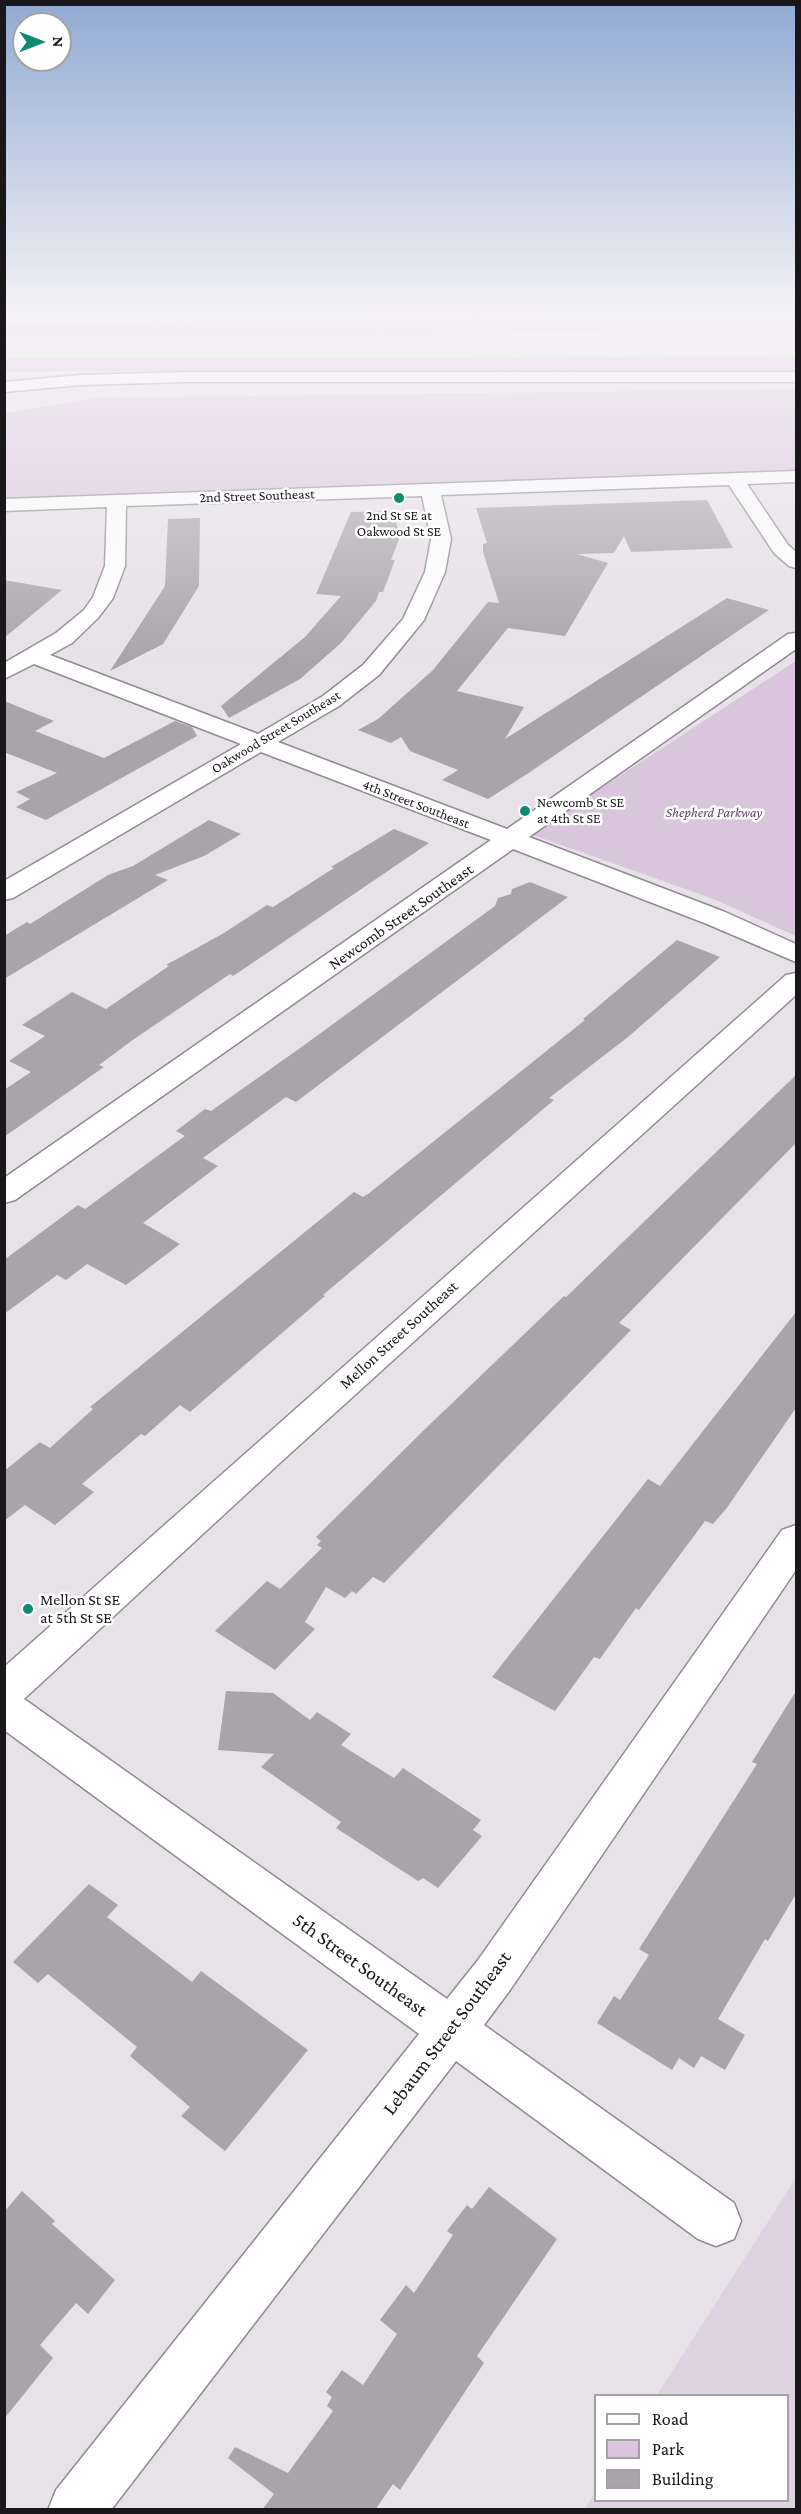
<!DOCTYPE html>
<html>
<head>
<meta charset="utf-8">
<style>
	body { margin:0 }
	#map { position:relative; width:801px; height:2514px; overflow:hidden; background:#e7e1e8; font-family:"Crimson Pro",serif }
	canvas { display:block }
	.frame { position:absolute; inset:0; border:6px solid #191719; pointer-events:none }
	.legend { position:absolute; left:594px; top:2394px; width:195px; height:108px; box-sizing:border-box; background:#fff; border:2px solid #a3a2a3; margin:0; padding:8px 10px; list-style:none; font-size:18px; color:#191719 }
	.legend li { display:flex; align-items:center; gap:12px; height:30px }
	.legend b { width:30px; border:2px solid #a3a2a3 }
	.north { position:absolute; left:12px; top:12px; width:60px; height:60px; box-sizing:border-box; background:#fff; border:2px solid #a3a2a3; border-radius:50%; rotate:90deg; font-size:16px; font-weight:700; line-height:24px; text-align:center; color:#191719 }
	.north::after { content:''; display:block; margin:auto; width:21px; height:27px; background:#0d8b6f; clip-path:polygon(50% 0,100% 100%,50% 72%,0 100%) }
</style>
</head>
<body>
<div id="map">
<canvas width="801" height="2514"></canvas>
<div class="frame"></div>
<ul class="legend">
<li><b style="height:8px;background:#fff"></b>Road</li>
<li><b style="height:16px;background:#d9c5dc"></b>Park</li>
<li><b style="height:16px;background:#a9a4aa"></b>Building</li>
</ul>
<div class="north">N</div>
</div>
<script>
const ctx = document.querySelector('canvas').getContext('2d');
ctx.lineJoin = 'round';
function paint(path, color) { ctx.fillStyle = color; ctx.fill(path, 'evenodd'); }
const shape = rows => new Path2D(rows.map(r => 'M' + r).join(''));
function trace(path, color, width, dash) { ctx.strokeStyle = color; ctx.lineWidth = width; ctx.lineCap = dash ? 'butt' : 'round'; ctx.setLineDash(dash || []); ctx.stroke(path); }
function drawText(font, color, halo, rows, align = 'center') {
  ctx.font = font + ' "Crimson Pro",serif'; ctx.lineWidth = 5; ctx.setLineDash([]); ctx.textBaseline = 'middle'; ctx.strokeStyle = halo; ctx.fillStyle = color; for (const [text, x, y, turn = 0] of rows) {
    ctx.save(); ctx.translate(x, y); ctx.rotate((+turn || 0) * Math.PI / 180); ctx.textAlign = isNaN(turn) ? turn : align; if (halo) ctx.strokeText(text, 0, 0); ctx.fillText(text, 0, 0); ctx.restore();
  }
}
const built = shape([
	[796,2178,796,2509,585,2509,595,2492,596,2500,788,2500,788,2396,657,2395]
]);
const green = shape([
	[365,309,628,309,672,313,465,318,356,316],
	[796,389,796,472,5,499,4,413,93,398],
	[796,661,796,936,711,898,530,834]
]);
const building = shape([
	[707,500,733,548,631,552,624,536,614,553,577,554,608,563,565,636,508,628,457,691,524,707,505,739,727,598,769,610,527,774,488,799,442,780,458,770,410,751,401,737,391,743,358,730,378,719,433,670,488,602,499,603,483,552,483,544,487,543,476,508],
	[393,511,400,537,391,560,395,560,383,592,379,592,376,601,341,643,300,679,229,718,221,706,305,637,341,596,316,594,351,512],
	[200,518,199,586,163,644,110,671,165,586,168,519],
	[4,580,62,590,4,638],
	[4,701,54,721,35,731,104,758,175,721,192,727,197,736,46,820,16,807,30,799,16,792,57,773,4,752],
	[209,820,241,834,204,856,155,875,168,880,4,979,4,936,27,922,30,924,108,875,133,866],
	[394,829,429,843,245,968,233,976,230,974,134,1039,99,1065,104,1067,4,1137,4,1090,31,1072,9,1061,45,1036,22,1025,72,992,106,1009,169,966,166,965,224,933,267,905,273,907,334,868,331,867],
	[530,882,568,897,296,1102,286,1097,203,1158,218,1166,143,1223,180,1244,126,1285,87,1264,66,1280,57,1275,4,1314,4,1260,78,1205,85,1209,141,1168,185,1136,176,1131,205,1109,211,1111,296,1051,495,906,498,898,511,894,512,889],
	[677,940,720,957,628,1037,549,1098,554,1100,323,1295,325,1296,190,1412,180,1405,145,1436,141,1434,82,1484,94,1492,55,1525,25,1505,4,1521,4,1471,40,1442,50,1448,93,1409,90,1407,332,1210,354,1192,363,1197,368,1194,585,1020,583,1019],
	[796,1075,796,1143,619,1323,631,1330,384,1583,373,1577,356,1594,352,1591,345,1598,326,1587,305,1622,315,1629,275,1670,215,1631,267,1581,280,1589,322,1548,317,1545,321,1541,316,1537,423,1431,564,1296,566,1297],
	[796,1312,796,1408,726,1509,713,1524,705,1521,639,1610,636,1608,600,1659,594,1657,555,1711,492,1677,648,1479,660,1486],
	[226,1691,273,1693,310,1720,317,1712,351,1734,341,1745,394,1778,403,1768,481,1820,473,1830,482,1836,438,1888,423,1878,418,1881,336,1828,341,1822,261,1767,274,1754,218,1750],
	[796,1691,796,1894,768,1941,765,1939,718,2019,745,2035,725,2070,701,2056,694,2068,679,2058,672,2070,597,2023,614,1996,620,2000,649,1955,639,1949,757,1764,752,1762],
	[89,1884,118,1905,107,1917,192,1982,201,1971,308,2050,225,2151,181,2116,190,2107,130,2056,137,2047,48,1974,38,1983,13,1962],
	[489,2187,557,2239,477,2356,484,2363,400,2490,393,2484,375,2510,262,2510,274,2494,228,2458,235,2447,288,2473,333,2411,327,2406,332,2397,326,2392,342,2370,363,2385,397,2334,380,2320,406,2285,414,2293,453,2235,447,2231,467,2205,472,2209],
	[22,2191,55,2221,52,2224,115,2280,88,2314,76,2303,40,2345,53,2358,4,2419,4,2212]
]);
const street = shape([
	[796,471,796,482,747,484,788,545,796,552,796,568,789,566,774,553,729,485,441,495,451,539,445,572,424,620,379,675,339,706,278,742,507,829,788,634,796,633,796,649,529,837,725,912,796,944,796,962,707,924,513,849,15,1200,4,1203,4,1178,491,840,261,752,13,898,4,900,4,881,241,744,34,664,4,679,4,663,56,633,84,610,93,597,105,566,107,507,4,511,4,499,796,471],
	[422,496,431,539,425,572,403,619,363,665,323,696,258,734,50,655,72,643,98,618,113,598,125,566,126,506,422,496],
	[796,973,796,995,282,1461,24,1699,447,1999,478,1960,782,1530,796,1525,796,1570,510,1990,484,2025,734,2203,741,2221,734,2239,716,2246,698,2239,456,2061,111,2510,48,2510,56,2490,419,2034,4,1730,4,1667,786,975,796,973]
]);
const secondary = shape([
	[185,372,796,372,796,382,185,382,81,385,4,392,4,382,81,375,185,372]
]);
const highway = shape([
	[796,319,796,329,4,334,4,324,796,319],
	[796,358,796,368,4,370,4,360,796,358]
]);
const markers = [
	[399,498,6,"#0d8b6f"],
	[525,811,6,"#0d8b6f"],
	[28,1609,6,"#0d8b6f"]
];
const farStreetnames = [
	["2nd Street Southeast",257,496,-2],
	["Oakwood Street Southeast",276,732,-31],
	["4th Street Southeast",416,804,21]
];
const farPoinames = [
	["2nd St SE at",399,516],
	["Oakwood St SE",399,532],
	["Newcomb St SE",537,803,"left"],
	["at 4th St SE",537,819,"left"]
];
const farParknames = [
	["Shepherd Parkway",714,813]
];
const streetNames = [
	["Newcomb Street Southeast",401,917,-35],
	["Mellon Street Southeast",399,1335,-42]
];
const poiNames = [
	["Mellon St SE",40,1600],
	["at 5th St SE",40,1618]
];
const nearStreetnames = [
	["5th Street Southeast",360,1965,36],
	["Lebaum Street Southeast",447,2033,-53]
];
paint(built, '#ddd2df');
paint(green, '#d9c5dc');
paint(building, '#a9a4aa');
trace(street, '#908b91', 3);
trace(secondary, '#908b91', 3);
trace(highway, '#c3c3c3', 3);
paint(street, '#fff');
paint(secondary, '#fff');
paint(highway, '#e2b1ea');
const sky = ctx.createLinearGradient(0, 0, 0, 661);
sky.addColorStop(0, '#91aad3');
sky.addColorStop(0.47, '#f4f2f5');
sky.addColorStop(1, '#f4f2f500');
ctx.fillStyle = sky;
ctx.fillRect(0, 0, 801, 661);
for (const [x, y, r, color] of markers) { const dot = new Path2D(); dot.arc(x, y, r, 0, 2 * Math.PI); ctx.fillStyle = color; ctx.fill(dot); trace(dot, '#fff', 2); }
drawText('14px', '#191719', '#fff', farStreetnames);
drawText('14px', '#191719', '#fff', farPoinames);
drawText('italic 14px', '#634268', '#fff', farParknames);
drawText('16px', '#191719', '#fff', streetNames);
drawText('16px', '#191719', '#fff', poiNames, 'left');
drawText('20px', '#191719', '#fff', nearStreetnames);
</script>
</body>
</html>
